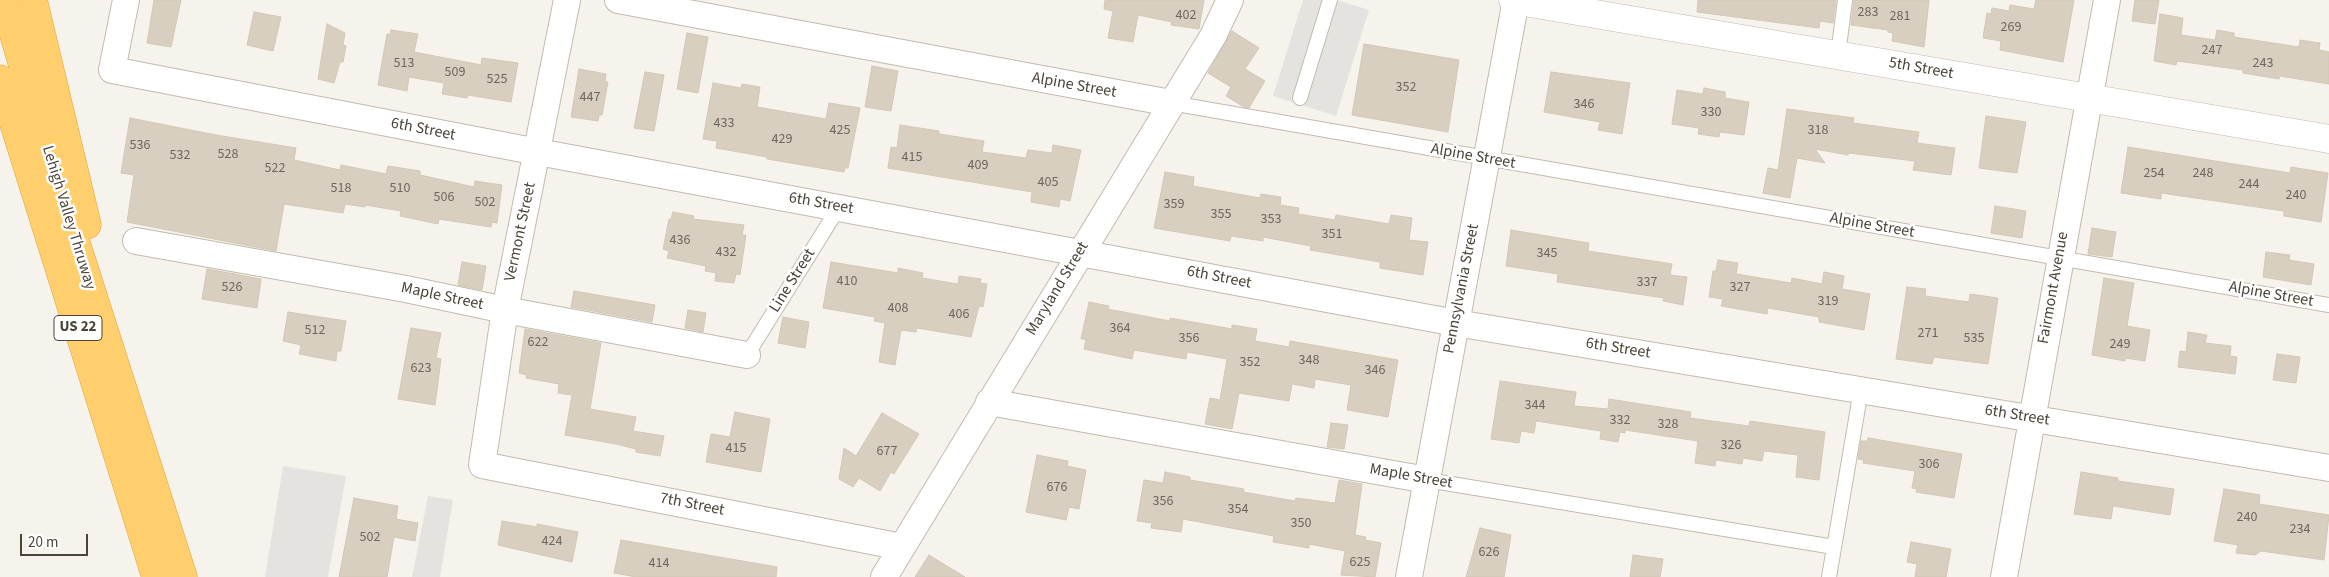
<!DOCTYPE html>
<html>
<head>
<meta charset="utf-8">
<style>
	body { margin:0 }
	#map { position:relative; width:2329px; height:577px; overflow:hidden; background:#f6f3ec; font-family:"Source Sans 3",sans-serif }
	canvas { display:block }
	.scale { position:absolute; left:20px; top:534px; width:68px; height:22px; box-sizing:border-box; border:2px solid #4b4439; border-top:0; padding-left:6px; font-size:15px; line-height:18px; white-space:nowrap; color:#4b4439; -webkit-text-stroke:4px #fff; paint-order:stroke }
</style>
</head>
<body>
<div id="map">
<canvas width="2329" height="577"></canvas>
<div class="scale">20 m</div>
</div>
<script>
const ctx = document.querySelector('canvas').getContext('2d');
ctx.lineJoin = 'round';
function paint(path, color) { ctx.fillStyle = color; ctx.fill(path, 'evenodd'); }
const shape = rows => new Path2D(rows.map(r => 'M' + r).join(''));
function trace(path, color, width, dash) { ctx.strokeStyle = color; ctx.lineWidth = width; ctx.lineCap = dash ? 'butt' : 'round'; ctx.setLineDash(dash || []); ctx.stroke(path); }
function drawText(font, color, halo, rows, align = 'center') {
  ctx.font = font + ' "Source Sans 3",sans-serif'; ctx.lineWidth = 5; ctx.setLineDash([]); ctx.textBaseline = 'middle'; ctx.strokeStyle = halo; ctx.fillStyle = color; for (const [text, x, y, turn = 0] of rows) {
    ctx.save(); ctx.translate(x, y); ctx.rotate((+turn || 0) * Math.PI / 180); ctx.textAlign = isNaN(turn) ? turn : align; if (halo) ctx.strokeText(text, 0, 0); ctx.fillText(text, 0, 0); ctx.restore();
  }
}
const parking = shape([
	[1303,0,1337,0,1369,10,1336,116,1273,96],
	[283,466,346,476,328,577,265,577],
	[428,496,453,500,440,577,412,577]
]);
const building = shape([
	[154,0,181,0,171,47,147,43,154,0],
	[1105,0,1204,0,1199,29,1171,25,1172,22,1138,15,1133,42,1108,38,1113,11,1104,9,1105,0],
	[1698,0,1836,0,1833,23,1820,21,1819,28,1697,12,1698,0],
	[1854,0,1929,0,1924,47,1892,41,1893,33,1888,32,1888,30,1851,25,1854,0],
	[2036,0,2074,0,2063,62,2000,50,2001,41,1983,38,1987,13,1991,14,1992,8,2009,11,2010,5,2034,9,2036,0],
	[2135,0,2159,0,2155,24,2132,21,2135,0],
	[254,12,281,17,273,51,247,45,254,12],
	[2160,14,2183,18,2181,35,2215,40,2217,30,2234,33,2234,37,2299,47,2300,40,2320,43,2319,50,2329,52,2329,84,2280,76,2279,79,2243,73,2243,70,2177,61,2176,65,2154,61,2160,14],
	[327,24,345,33,343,45,346,46,343,62,340,62,334,83,318,79,327,24],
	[391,30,418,34,414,52,481,65,482,58,518,63,511,102,468,95,467,98,442,94,444,83,409,77,407,91,378,85,387,34,390,34,391,30],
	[1232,31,1259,48,1245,69,1265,81,1249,108,1244,107,1226,96,1231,87,1208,73,1232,31],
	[687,33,708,37,698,93,677,89,687,33],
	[1364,44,1459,60,1448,132,1352,115,1364,44],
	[872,66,898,71,891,111,865,107,872,66],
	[579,69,606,74,605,82,608,82,602,115,599,115,598,121,571,117,579,69],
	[645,72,664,75,654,131,634,128,645,72],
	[1551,72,1630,83,1622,134,1598,130,1600,122,1544,112,1551,72],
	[713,83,741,88,742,84,760,87,757,107,826,119,829,103,860,108,848,168,845,168,844,172,767,159,767,157,716,148,717,141,703,139,713,83],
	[1704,88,1725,92,1725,98,1749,102,1744,135,1720,132,1719,137,1698,134,1699,128,1672,124,1677,90,1703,94,1704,88],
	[1787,109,1854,118,1853,123,1919,132,1917,143,1955,148,1951,175,1913,170,1915,161,1849,153,1848,155,1815,149,1825,163,1797,158,1790,198,1763,193,1768,168,1778,170,1787,109],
	[1986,116,2026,122,2017,173,1979,168,1986,116],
	[130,118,216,135,296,148,294,160,340,170,341,165,386,174,388,166,420,171,420,175,474,187,475,181,502,185,497,223,492,222,491,227,439,219,438,224,400,216,401,211,365,205,365,207,345,204,343,213,284,204,276,251,127,222,134,175,121,173,130,118],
	[900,125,939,131,939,134,984,141,982,152,1026,158,1028,150,1052,153,1053,145,1081,150,1070,201,1060,199,1059,207,1031,202,1032,192,888,168,891,147,897,148,900,125],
	[2128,147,2290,173,2291,167,2328,173,2321,222,2284,216,2284,211,2161,193,2161,199,2121,193,2128,147],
	[1165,172,1194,177,1193,186,1260,198,1261,194,1281,197,1280,205,1299,208,1298,214,1335,220,1336,215,1389,224,1391,215,1412,218,1409,240,1428,242,1423,275,1380,268,1380,262,1310,250,1311,246,1263,237,1263,241,1231,236,1230,241,1154,228,1165,172],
	[1995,206,2026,211,2022,238,1991,233,1995,206],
	[673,212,694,216,693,219,744,225,742,235,746,235,740,275,736,274,734,283,715,281,716,273,705,271,706,266,667,258,669,251,663,249,669,219,671,219,673,212],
	[2092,228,2116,232,2112,257,2088,254,2092,228],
	[1511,230,1589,243,1588,251,1672,264,1670,275,1687,277,1683,305,1663,301,1664,298,1557,282,1558,274,1506,266,1511,230],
	[2266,252,2290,255,2289,260,2314,264,2311,285,2263,277,2266,252],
	[1718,260,1738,263,1736,274,1791,283,1792,278,1822,284,1824,272,1844,276,1842,289,1870,294,1864,330,1819,322,1819,317,1768,308,1767,314,1721,306,1723,299,1709,297,1713,271,1716,271,1718,260],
	[462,262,486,266,482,290,458,285,462,262],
	[831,262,898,273,898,268,923,273,922,278,958,284,959,276,981,279,980,283,987,284,983,307,979,306,971,337,917,328,916,332,901,330,895,365,879,362,885,323,874,321,875,317,823,308,831,262],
	[207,269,261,279,257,308,202,299,207,269],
	[2104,278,2134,283,2127,326,2150,330,2145,361,2125,358,2125,361,2092,355,2104,278],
	[1907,287,1926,289,1925,296,1969,302,1970,294,1998,298,1988,364,1934,357,1932,364,1896,359,1907,287],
	[574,291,655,305,652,322,571,307,574,291],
	[1089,302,1109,306,1108,309,1170,321,1170,318,1232,329,1232,325,1257,329,1255,341,1289,347,1290,341,1398,360,1388,417,1347,410,1351,385,1315,379,1314,388,1292,384,1289,401,1239,393,1232,429,1205,424,1210,398,1220,400,1227,359,1187,352,1186,359,1134,350,1132,359,1084,349,1086,339,1081,339,1089,302],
	[688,310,706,313,703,332,685,328,688,310],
	[288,312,346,321,341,351,337,351,336,361,299,354,301,345,283,341,288,312],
	[783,317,809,322,805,348,778,343,783,317],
	[411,328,441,333,436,358,441,359,435,405,398,399,411,328],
	[525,329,601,343,590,409,636,417,633,431,664,436,660,456,636,452,636,449,616,444,565,435,572,395,558,393,559,384,526,378,527,375,519,373,525,329],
	[2188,332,2207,335,2205,343,2231,346,2230,356,2237,357,2235,374,2178,367,2180,351,2186,352,2188,332],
	[2277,354,2300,357,2296,383,2273,380,2277,354],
	[1500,381,1576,392,1574,406,1608,409,1609,399,1691,412,1690,418,1749,426,1750,421,1825,432,1819,480,1796,477,1798,455,1764,451,1762,461,1743,458,1742,464,1716,460,1715,466,1695,463,1698,441,1625,430,1625,433,1620,432,1618,442,1600,439,1601,431,1536,421,1534,433,1521,431,1519,443,1491,439,1500,381],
	[735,412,770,419,761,472,706,462,711,434,730,437,735,412],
	[882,413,919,434,894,474,891,472,880,491,859,478,853,487,839,479,844,448,856,456,882,413],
	[1331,423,1348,425,1344,449,1327,447,1331,423],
	[1868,438,1962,454,1954,498,1916,492,1917,489,1912,488,1915,471,1863,463,1864,460,1858,459,1861,441,1867,441,1868,438],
	[1037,455,1068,461,1067,466,1086,470,1079,509,1069,507,1066,520,1026,512,1037,455],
	[1165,472,1190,477,1190,480,1244,489,1243,492,1295,501,1296,498,1335,503,1339,480,1362,484,1355,535,1366,537,1365,540,1381,543,1375,577,1341,575,1345,551,1309,544,1309,548,1273,542,1274,536,1183,519,1181,532,1151,528,1152,523,1137,521,1144,480,1163,483,1165,472],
	[2081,472,2118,478,2118,481,2174,489,2170,515,2113,506,2111,519,2074,514,2081,472],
	[2224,489,2260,495,2259,504,2329,515,2324,560,2261,551,2255,555,2236,553,2238,545,2214,541,2224,489],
	[354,498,398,506,396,519,418,523,415,541,394,537,387,577,339,577,354,498],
	[502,521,537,527,537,524,578,532,572,562,498,545,502,521],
	[1480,528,1511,535,1504,577,1466,577,1480,528],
	[621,540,777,567,776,577,636,577,614,573,621,540],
	[1911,542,1951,549,1946,577,1915,577,1917,564,1907,562,1911,542],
	[929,555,965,577,915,577,929,555],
	[1633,555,1663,559,1660,577,1630,577,1633,555]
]);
const service = shape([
	[1838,55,1845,0],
	[1300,98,1330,0],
	[1171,103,2329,305],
	[747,355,839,207],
	[1427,480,1834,547],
	[1829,577,1861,390]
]);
const minor = shape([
	[126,0,112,70,538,152,1456,323,2329,468],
	[567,0,505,310,482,465,902,547],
	[618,0,1171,103],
	[136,241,406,289,505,310,747,355],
	[989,402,1427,480],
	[884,577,1213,36,1230,0],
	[1409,577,1516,0],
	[2004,577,2107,0]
]);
const tertiary = shape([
	[1513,0,2329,139]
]);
const motorway = shape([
	[4,0,57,184,183,577],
	[33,0,87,225],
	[0,79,156,577]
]);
const numberNames = [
	["283",1868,13],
	["402",1186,16],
	["281",1900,17],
	["269",2011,28],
	["247",2212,51],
	["513",404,64],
	["243",2263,64],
	["509",455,73],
	["525",497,80],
	["352",1406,88],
	["447",590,98],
	["346",1584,105],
	["330",1711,113],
	["433",724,124],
	["425",840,131],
	["318",1818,131],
	["429",782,140],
	["536",140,146],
	["528",228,155],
	["532",180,156],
	["415",912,158],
	["409",978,166],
	["522",275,169],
	["254",2154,174],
	["248",2203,174],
	["405",1048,183],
	["244",2249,185],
	["518",341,189],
	["510",400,189],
	["240",2296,196],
	["506",444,198],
	["502",485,203],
	["359",1174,205],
	["355",1221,215],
	["353",1271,220],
	["351",1332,235],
	["436",680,241],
	["432",726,253],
	["345",1547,254],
	["410",847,282],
	["337",1647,283],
	["526",232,288],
	["327",1740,288],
	["319",1828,302],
	["408",898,309],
	["406",959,315],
	["364",1120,329],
	["512",315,331],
	["271",1928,334],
	["356",1189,339],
	["535",1974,339],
	["622",538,343],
	["249",2120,345],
	["348",1309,361],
	["352",1250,363],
	["623",421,369],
	["346",1375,371],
	["344",1535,406],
	["332",1620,421],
	["328",1668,425],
	["326",1731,446],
	["415",736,449],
	["677",887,452],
	["306",1929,465],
	["676",1057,488],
	["356",1163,502],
	["354",1238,510],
	["240",2247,518],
	["350",1301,524],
	["234",2300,530],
	["502",370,538],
	["424",552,542],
	["626",1489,553],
	["625",1360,563],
	["414",659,564]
];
const shields = [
	[78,328,48]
];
const shieldNames = [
	["US 22",78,328]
];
const streetNames = [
	["5th Street",1921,69,10],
	["Alpine Street",1074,86,10],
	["6th Street",423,130,11],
	["Alpine Street",1473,157,10],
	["6th Street",821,204,10],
	["Lehigh Valley Thruway",68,218,73],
	["Alpine Street",1872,226,10],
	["Vermont Street",521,232,-78],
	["6th Street",1219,278,11],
	["Line Street",793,281,-58],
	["Fairmont Avenue",2054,288,-80],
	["Maryland Street",1058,289,-59],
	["Pennsylvania Street",1462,289,-79],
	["Alpine Street",2271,295,10],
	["Maple Street",442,297,12],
	["6th Street",1618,349,9],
	["6th Street",2017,416,9],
	["Maple Street",1411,477,10],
	["7th Street",692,505,11]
];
paint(parking, '#e5e3e0');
paint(building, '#d8cfc1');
trace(building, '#d3c7b4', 1);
trace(service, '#c2bbae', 16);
trace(minor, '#c2bbae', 28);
trace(tertiary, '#c2bbae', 29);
trace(motorway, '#e0a43c', 29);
trace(service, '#fff', 14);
trace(minor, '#fff', 26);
trace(tertiary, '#fff', 28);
trace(motorway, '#ffcf6e', 28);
drawText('14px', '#6e675b', null, numberNames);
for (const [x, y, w] of shields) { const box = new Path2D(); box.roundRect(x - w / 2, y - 12.5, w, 25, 4); ctx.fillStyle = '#fff'; ctx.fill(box); trace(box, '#4b4439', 1); }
drawText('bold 15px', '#4b4439', null, shieldNames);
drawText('16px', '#4b4439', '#fff', streetNames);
</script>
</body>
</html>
